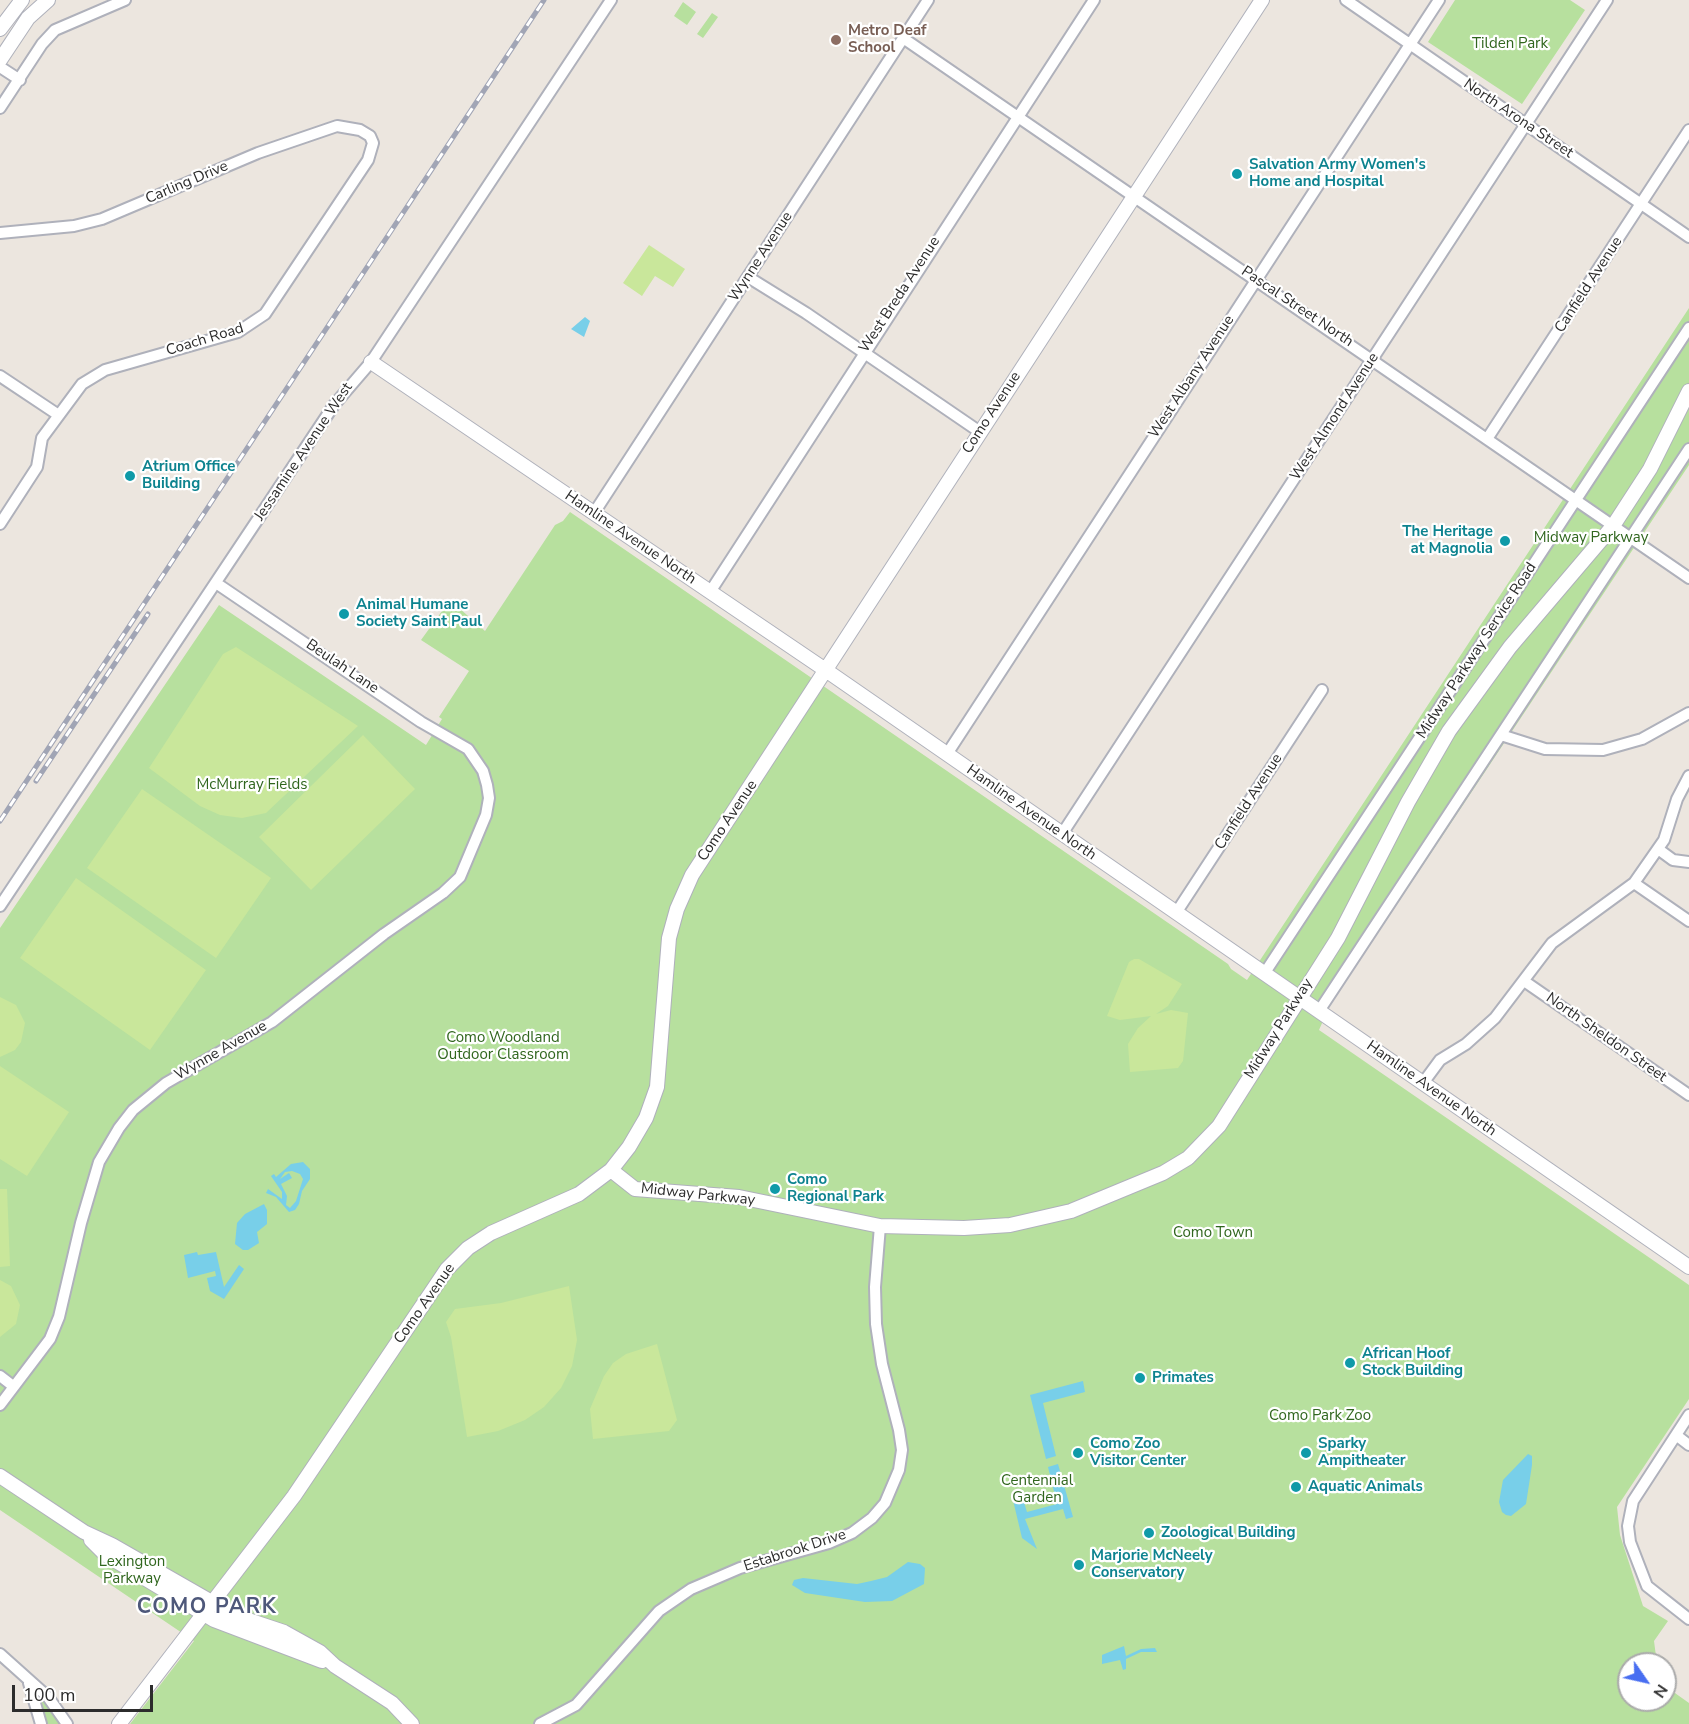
<!DOCTYPE html>
<html>
<head>
<meta charset="utf-8">
<style>
	body { margin:0 }
	#map { position:relative; width:1689px; height:1724px; overflow:hidden; background:#ece6df; font-family:"Nunito Sans",sans-serif }
	canvas { display:block }
	.north { position:absolute; left:1617px; top:1652px; width:60px; height:60px; box-sizing:border-box; background:#fff; border:2px solid #ababab; border-radius:50%; rotate:124deg; font-size:16px; font-weight:700; line-height:24px; text-align:center; color:#2c2c2c }
	.north::after { content:''; display:block; margin:auto; width:21px; height:27px; background:#486ef1; clip-path:polygon(50% 0,100% 100%,50% 72%,0 100%) }
	.scale { position:absolute; left:12px; top:1685px; width:141px; height:27px; box-sizing:border-box; border:3px solid #2c2c2c; border-top:0; padding-left:8px; font-size:18px; line-height:21px; white-space:nowrap; color:#2c2c2c; -webkit-text-stroke:4px #fff; paint-order:stroke }
</style>
</head>
<body>
<div id="map">
<canvas width="1689" height="1724"></canvas>
<div class="north">N</div>
<div class="scale">100 m</div>
</div>
<script>
const ctx = document.querySelector('canvas').getContext('2d');
ctx.lineJoin = 'round';
function paint(path, color) { ctx.fillStyle = color; ctx.fill(path, 'evenodd'); }
const shape = rows => new Path2D(rows.map(r => 'M' + r).join(''));
function trace(path, color, width, dash) { ctx.strokeStyle = color; ctx.lineWidth = width; ctx.lineCap = dash ? 'butt' : 'round'; ctx.setLineDash(dash || []); ctx.stroke(path); }
function drawText(font, color, halo, rows, align = 'center') {
  ctx.font = font + ' "Nunito Sans",sans-serif'; ctx.lineWidth = 4.5; ctx.setLineDash([]); ctx.textBaseline = 'middle'; ctx.strokeStyle = halo; ctx.fillStyle = color; for (const [text, x, y, turn = 0] of rows) {
    ctx.save(); ctx.translate(x, y); ctx.rotate((+turn || 0) * Math.PI / 180); ctx.textAlign = isNaN(turn) ? turn : align; if (halo) ctx.strokeText(text, 0, 0); ctx.fillText(text, 0, 0); ctx.restore();
  }
}
const green = shape([
	[1455,0,1570,0,1585,10,1522,104,1428,42],
	[683,2,696,12,687,25,674,16],
	[712,13,718,17,703,38,697,34],
	[1689,308,1689,465,1330,1005,1319,1030,1689,1285,1689,1399,1617,1507,1620,1535,1643,1606,1668,1621,1654,1641,1657,1664,1629,1664,1629,1700,1665,1700,1665,1686,1689,1703,1689,1724,130,1724,194,1641,0,1510,0,928,219,605,426,745,442,719,439,717,469,671,421,640,450,600,485,631,555,525,563,521,570,512,1228,964,1231,969,1247,980],
	[39,1695,49,1706,63,1724,47,1724]
]);
const pitch = shape([
	[649,245,685,269,673,287,655,276,642,296,623,283],
	[236,647,358,726,266,813,242,818,220,815,200,806,149,768,223,654],
	[363,735,415,789,311,890,259,837],
	[142,789,271,878,216,958,87,868],
	[76,878,206,970,150,1050,20,958],
	[1134,959,1139,959,1182,984,1168,1006,1156,1014,1171,1010,1188,1013,1183,1061,1178,1068,1130,1072,1128,1044,1138,1028,1151,1016,1120,1020,1107,1016,1129,962],
	[0,997,16,1005,25,1023,21,1042,15,1050,0,1057],
	[0,1066,69,1112,27,1176,0,1159],
	[0,1189,7,1189,10,1266,0,1267],
	[0,1280,11,1286,20,1305,16,1324,0,1337],
	[569,1286,577,1340,572,1366,561,1388,544,1407,525,1420,498,1431,467,1437,451,1337,446,1322,455,1309,501,1303],
	[657,1344,677,1420,669,1431,593,1439,590,1409,604,1376,613,1363,626,1354]
]);
const water = shape([
	[585,317,590,321,584,337,571,329],
	[303,1162,310,1169,310,1179,302,1191,299,1204,295,1210,289,1212,276,1197,266,1193,268,1189,282,1199,282,1192,271,1176,274,1174,276,1177,291,1164],
	[292,1171,300,1174,303,1179,296,1201,290,1208,286,1205,287,1196,281,1184,292,1178,289,1173,280,1179,285,1172],
	[264,1204,267,1210,267,1224,257,1232,259,1243,248,1250,243,1250,235,1244,237,1223,245,1214],
	[197,1252,198,1255,216,1252,224,1287,239,1265,244,1269,224,1299,210,1291,207,1278,216,1276,215,1271,188,1278,184,1255],
	[1083,1381,1085,1392,1043,1403,1056,1456,1046,1459,1030,1395],
	[1528,1454,1532,1456,1532,1465,1526,1504,1511,1516,1506,1515,1502,1512,1499,1502,1503,1480],
	[1058,1464,1073,1517,1066,1519,1063,1509,1025,1519,1037,1549,1022,1538,1012,1496,1021,1493,1027,1512,1057,1504,1048,1467],
	[908,1562,920,1564,925,1568,924,1584,892,1601,865,1602,805,1593,792,1585,794,1580,803,1578,857,1584,871,1581,887,1577],
	[1124,1646,1126,1656,1141,1649,1155,1648,1157,1652,1141,1652,1126,1659,1126,1669,1123,1670,1120,1660,1102,1664,1102,1655]
]);
const street = shape([
	[1346,0,1689,237],
	[903,38,1689,578],
	[0,67,20,80],
	[0,108,42,44,55,30,125,0],
	[0,233,74,226,102,219,258,153,337,126,360,130,370,136,373,143,368,160,265,314,238,332,105,370,82,384,42,438,37,467,0,524],
	[748,277,806,313,980,432],
	[0,376,57,414],
	[1487,439,1689,130],
	[594,513,928,0],
	[710,592,1094,0],
	[1501,735,1545,749,1603,750,1642,739,1689,713],
	[947,754,1439,0],
	[1062,834,1607,0],
	[1658,849,1673,860,1689,862],
	[1634,883,1689,921],
	[0,906,334,405,371,362,611,0],
	[1176,913,1322,690],
	[1264,974,1689,328],
	[1524,981,1689,1095],
	[1319,1011,1689,449],
	[1423,1083,1440,1060,1466,1044,1495,1018,1552,943,1634,883,1664,840,1677,799,1689,776],
	[0,1376,13,1386],
	[0,1405,50,1339,59,1317,81,1223,99,1162,119,1128,133,1110,166,1083,272,1022,384,934,443,893,460,877,486,815,489,798,487,785,483,771,468,749,421,722,216,583],
	[1689,1415,1633,1501,1628,1526,1630,1542,1647,1586,1689,1619],
	[1676,1435,1689,1445],
	[0,1654,48,1697,67,1724],
	[29,1683,41,1724],
	[540,1724,576,1705,659,1611,691,1589,740,1568,829,1543,852,1533,872,1518,885,1503,899,1470,902,1450,899,1430,882,1364,876,1324,875,1287,880,1226]
]);
const secondary = shape([
	[0,29,22,0],
	[0,60,28,18,48,0],
	[371,362,827,671,1689,1267],
	[611,1170,635,1189,739,1197,880,1226,964,1228,1010,1225,1071,1211,1163,1173,1188,1158,1219,1126,1338,938,1408,802,1449,731,1510,647,1613,526,1650,469,1689,391],
	[0,1476,84,1532,112,1545,236,1616,284,1632,320,1652,335,1666,392,1703,412,1724],
	[91,1540,106,1555,214,1620,322,1661],
	[119,1724,294,1496,447,1269,468,1248,491,1233,579,1194,611,1170,629,1147,646,1118,657,1087,669,938,677,909,692,875,1262,0]
]);
const rail = shape([
	[36,781,148,614],
	[0,821,544,0]
]);
const markers = [
	[836,40,6,"#8d6e63"],
	[1237,174,6,"#0f9aa8"],
	[130,476,6,"#0f9aa8"],
	[1505,541,6,"#0f9aa8"],
	[344,614,6,"#0f9aa8"],
	[775,1189,6,"#0f9aa8"],
	[1350,1363,6,"#0f9aa8"],
	[1140,1378,6,"#0f9aa8"],
	[1078,1453,6,"#0f9aa8"],
	[1306,1453,6,"#0f9aa8"],
	[1296,1487,6,"#0f9aa8"],
	[1149,1533,6,"#0f9aa8"],
	[1079,1565,6,"#0f9aa8"]
];
const educationNames = [
	["Metro Deaf",848,31],
	["School",848,48]
];
const parkNames = [
	["Tilden Park",1510,44],
	["Midway Parkway",1591,538],
	["McMurray Fields",252,785],
	["Como Woodland",503,1038],
	["Outdoor Classroom",503,1055],
	["Como Town",1213,1233],
	["Como Park Zoo",1320,1416],
	["Centennial",1037,1481],
	["Garden",1037,1498],
	["Lexington",132,1562],
	["Parkway",132,1579]
];
const streetNames = [
	["North Arona Street",1518,119,34],
	["Carling Drive",187,183,-23],
	["Wynne Avenue",761,257,-57],
	["Canfield Avenue",1589,285,-57],
	["West Breda Avenue",900,295,-57],
	["Pascal Street North",1297,307,34],
	["Coach Road",205,340,-17],
	["West Albany Avenue",1192,377,-57],
	["Como Avenue",992,413,-57],
	["West Almond Avenue",1335,417,-57],
	["Jessamine Avenue West",304,452,-56],
	["Hamline Avenue North",630,538,34],
	["Midway Parkway Service Road",1477,651,-57],
	["Beulah Lane",342,667,34],
	["Canfield Avenue",1249,802,-57],
	["Hamline Avenue North",1031,813,35],
	["Como Avenue",728,821,-56],
	["Midway Parkway",1279,1029,-58],
	["North Sheldon Street",1606,1038,35],
	["Wynne Avenue",221,1051,-30],
	["Hamline Avenue North",1431,1089,35],
	["Midway Parkway",698,1195,6],
	["Como Avenue",425,1304,-55],
	["Estabrook Drive",795,1551,-18]
];
const cultureNames = [
	["Salvation Army Women's",1249,165],
	["Home and Hospital",1249,182],
	["Atrium Office",142,467],
	["Building",142,484],
	["The Heritage",1493,532,"right"],
	["at Magnolia",1493,549,"right"],
	["Animal Humane",356,605],
	["Society Saint Paul",356,622],
	["Como",787,1180],
	["Regional Park",787,1197],
	["African Hoof",1362,1354],
	["Stock Building",1362,1371],
	["Primates",1152,1378],
	["Como Zoo",1090,1444],
	["Visitor Center",1090,1461],
	["Sparky",1318,1444],
	["Ampitheater",1318,1461],
	["Aquatic Animals",1308,1487],
	["Zoological Building",1161,1533],
	["Marjorie McNeely",1091,1556],
	["Conservatory",1091,1573]
];
const districtNames = [
	["COMO PARK",207,1608]
];
paint(green, '#b7e09e');
paint(pitch, '#c9e79b');
paint(water, '#78cfe9');
trace(street, '#afb1bb', 14);
trace(secondary, '#afb1bb', 16);
trace(street, '#fff', 10);
trace(secondary, '#fff', 14);
trace(rail, '#a1a5b5', 5);
trace(rail, '#fff', 3, [9]);
for (const [x, y, r, color] of markers) { const dot = new Path2D(); dot.arc(x, y, r, 0, 2 * Math.PI); ctx.fillStyle = color; ctx.fill(dot); trace(dot, '#fff', 2); }
drawText('bold 15px', '#785e54', '#fff', educationNames, 'left');
drawText('15px', '#30661e', '#fff', parkNames);
drawText('15px', '#2c2c2c', '#fff', streetNames);
drawText('bold 15px', '#0d838f', '#fff', cultureNames, 'left');
ctx.letterSpacing = '1.5px';
drawText('bold 21px', '#4e587a', '#fff', districtNames);
ctx.letterSpacing = '0px';
</script>
</body>
</html>
